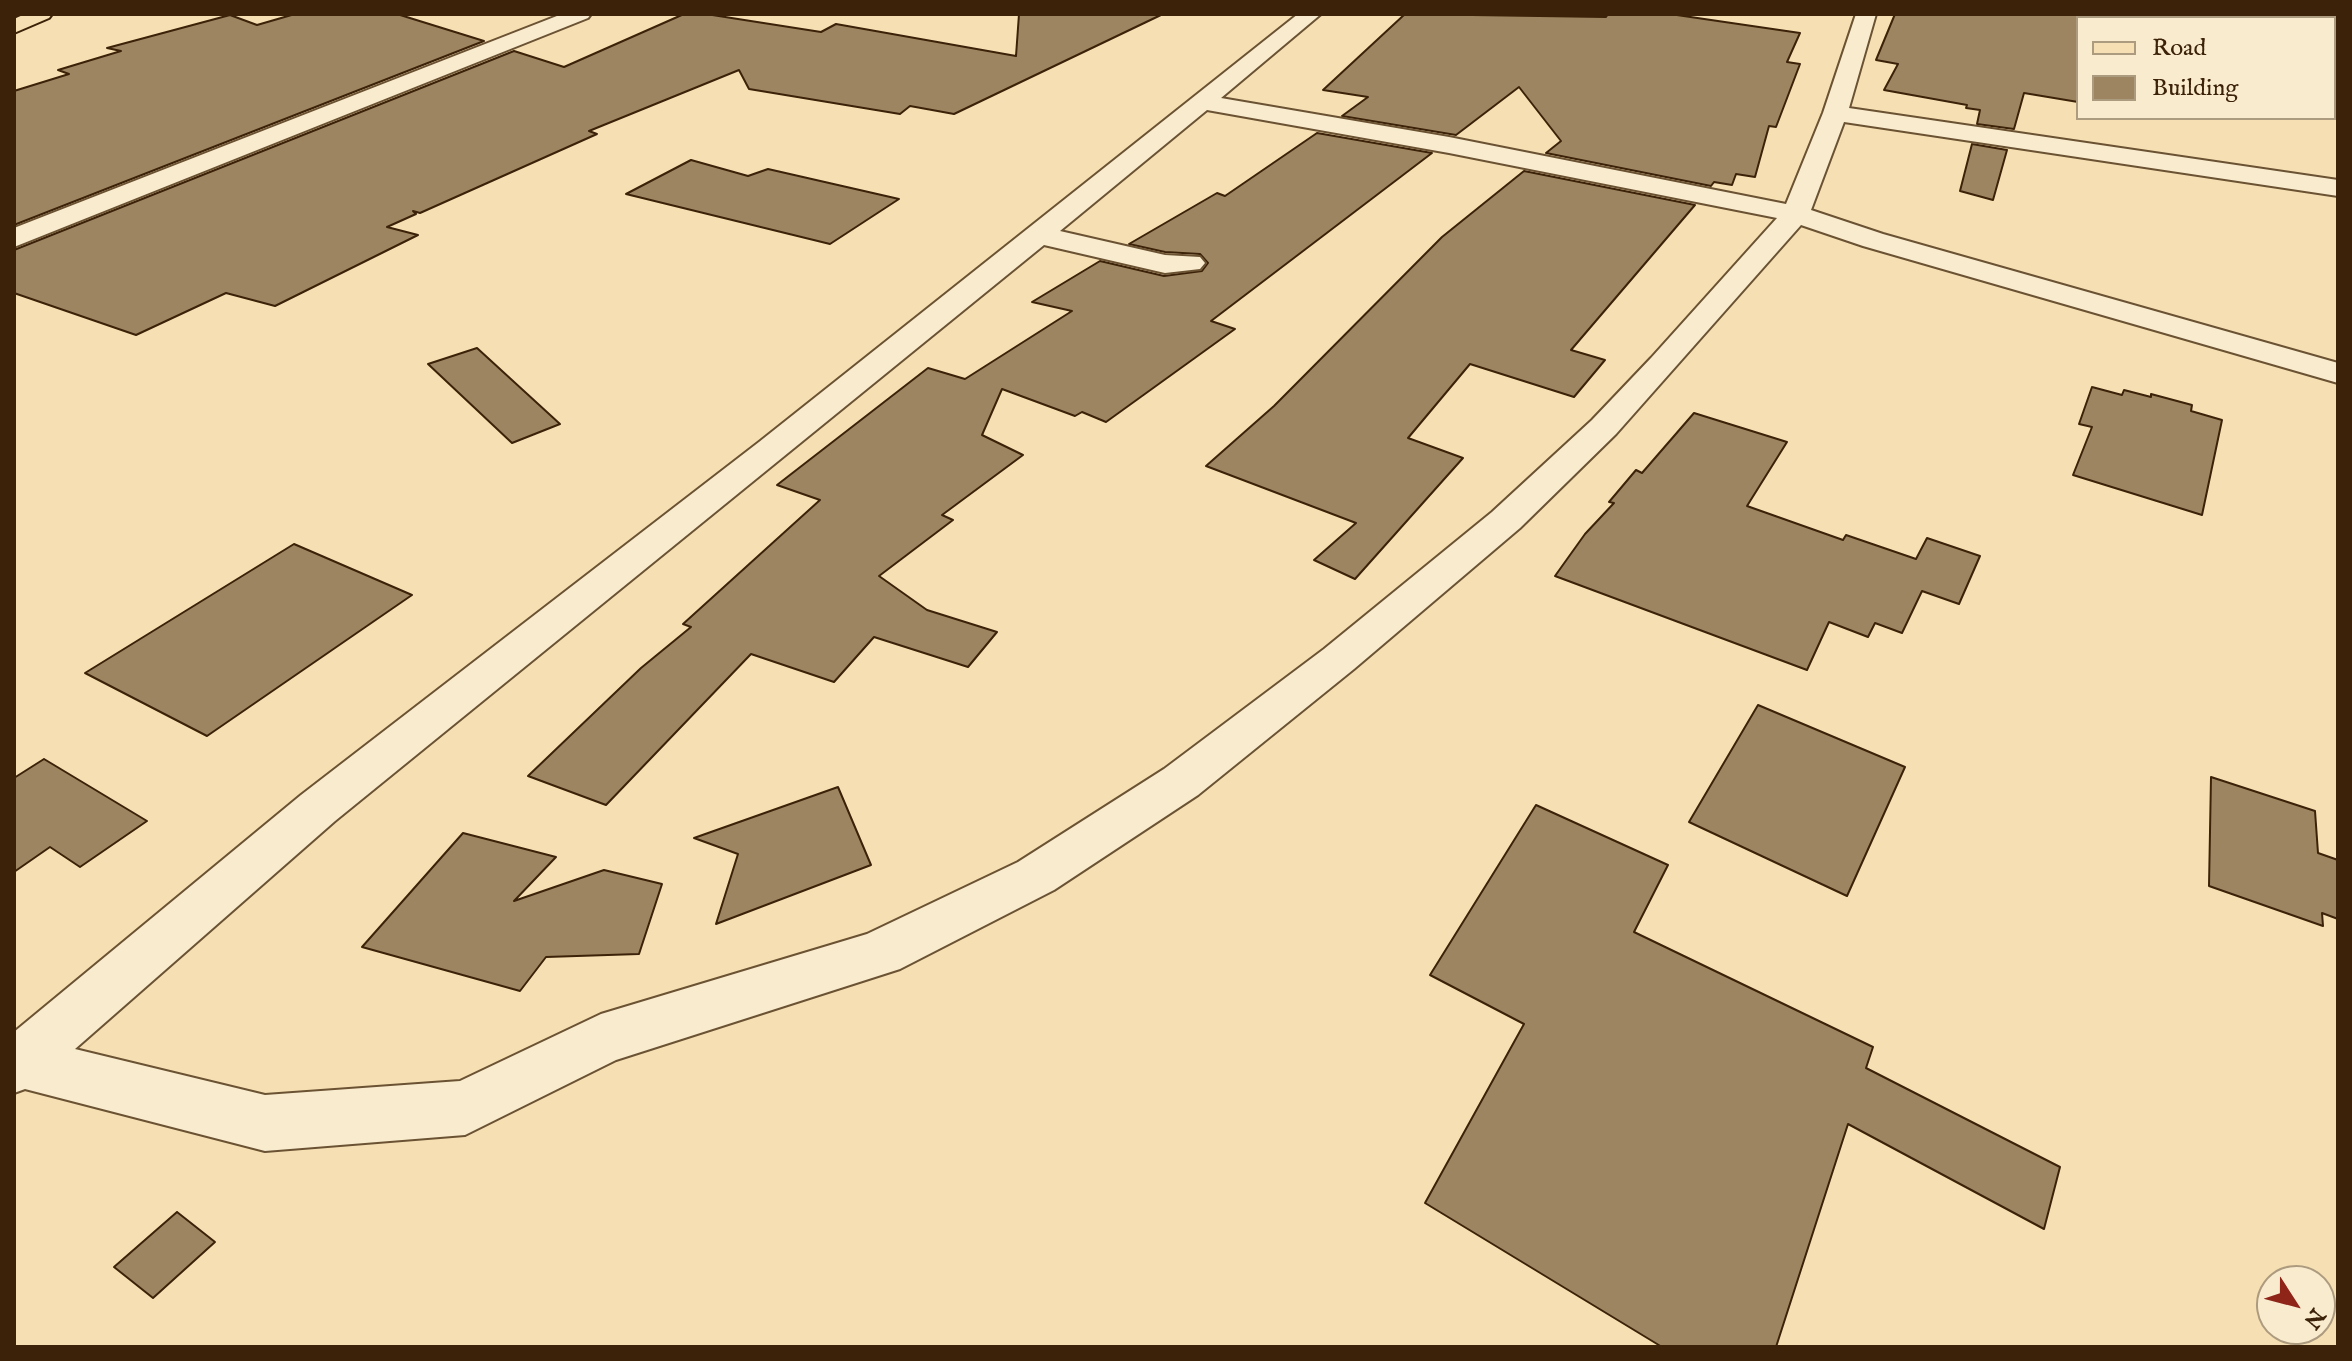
<!DOCTYPE html>
<html>
<head>
<meta charset="utf-8">
<style>
	body { margin:0 }
	#map { position:relative; width:2352px; height:1361px; overflow:hidden; background:#f6e0b3; font-family:"IM FELL English",serif }
	canvas { display:block }
	.frame { position:absolute; inset:0; border:16px solid #3c2208; pointer-events:none }
	.legend { position:absolute; left:2076px; top:16px; width:260px; height:104px; box-sizing:border-box; background:#f9ebce; border:2px solid #ad9b7f; margin:0; padding:10px 14px; list-style:none; font-size:24px; color:#3c2208 }
	.legend li { display:flex; align-items:center; gap:16px; height:40px }
	.legend b { width:40px; border:2px solid #ad9b7f }
	.north { position:absolute; left:2256px; top:1265px; width:80px; height:80px; box-sizing:border-box; background:#f9ebce; border:2px solid #ad9b7f; border-radius:50%; rotate:126deg; font-size:22px; font-weight:700; line-height:32px; text-align:center; color:#3c2208 }
	.north::after { content:''; display:block; margin:auto; width:28px; height:36px; background:#8f2418; clip-path:polygon(50% 0,100% 100%,50% 72%,0 100%) }
</style>
</head>
<body>
<div id="map">
<canvas width="2352" height="1361"></canvas>
<div class="frame"></div>
<ul class="legend">
<li><b style="height:10px;background:#f6e0b3"></b>Road</li>
<li><b style="height:22px;background:#9d8561"></b>Building</li>
</ul>
<div class="north">N</div>
</div>
<script>
const ctx = document.querySelector('canvas').getContext('2d');
ctx.lineJoin = 'round';
function paint(path, color) { ctx.fillStyle = color; ctx.fill(path, 'evenodd'); }
const shape = rows => new Path2D(rows.map(r => 'M' + r).join(''));
function trace(path, color, width, dash) { ctx.strokeStyle = color; ctx.lineWidth = width; ctx.lineCap = dash ? 'butt' : 'round'; ctx.setLineDash(dash || []); ctx.stroke(path); }
const building = shape([
	[295,14,397,14,484,41,14,225,14,91,69,74,58,70,121,51,107,48,230,15,257,25,295,14],
	[684,14,706,14,821,32,836,24,1016,56,1019,14,1163,14,954,114,910,106,900,114,749,89,739,70,589,131,597,134,420,213,413,211,416,214,387,227,418,235,275,306,226,293,136,335,14,293,14,250,514,51,564,67,684,14],
	[1405,14,1606,17,1608,14,1670,14,1800,33,1787,62,1800,64,1776,127,1769,126,1755,177,1736,174,1732,185,1714,182,1711,186,1546,153,1561,141,1519,87,1456,135,1342,116,1368,97,1323,90,1405,14],
	[1895,14,2078,14,2078,102,2024,93,2014,129,1977,124,1980,110,1966,108,1967,105,1884,90,1898,64,1876,60,1895,14],
	[1317,133,1432,153,1211,321,1235,329,1106,422,1082,412,1075,416,1002,389,982,435,1023,455,942,515,953,520,879,576,927,610,997,632,968,667,874,637,834,682,751,654,606,805,528,776,641,668,691,627,683,624,820,500,777,485,928,368,965,379,1072,311,1032,302,1100,261,1164,276,1202,271,1208,263,1200,254,1165,252,1129,244,1217,193,1225,196,1317,133],
	[1972,144,2007,150,1993,200,1960,191,1972,144],
	[691,160,748,176,768,169,899,199,830,244,626,194,691,160],
	[1524,171,1695,205,1571,350,1605,360,1574,397,1470,364,1408,438,1463,458,1355,579,1314,560,1356,523,1206,466,1274,406,1442,237,1524,171],
	[477,348,560,424,512,443,428,364,477,348],
	[2092,387,2122,395,2124,390,2151,397,2151,394,2192,405,2191,411,2222,420,2202,515,2073,475,2092,427,2079,424,2092,387],
	[1694,413,1787,442,1747,506,1843,540,1846,535,1916,559,1927,538,1980,556,1959,604,1922,591,1902,633,1875,623,1868,637,1829,622,1807,670,1555,576,1585,534,1614,503,1609,502,1636,470,1642,473,1694,413],
	[294,544,412,595,207,736,85,673,294,544],
	[1758,705,1905,767,1847,896,1689,822,1758,705],
	[44,759,147,821,80,867,50,847,14,872,14,778,44,759],
	[2211,777,2315,811,2318,853,2338,860,2338,919,2322,913,2323,926,2209,886,2211,777],
	[838,787,871,865,716,924,738,854,694,838,838,787],
	[1536,805,1668,865,1634,932,1873,1047,1866,1068,2060,1167,2044,1229,1848,1124,1776,1347,1662,1347,1425,1203,1524,1024,1430,975,1536,805],
	[463,833,556,857,514,901,604,870,662,884,639,954,546,957,520,991,362,947,463,833],
	[177,1212,215,1242,153,1298,114,1267,177,1212]
]);
const minor = shape([
	[562,14,591,14,588,18,14,247,14,228,562,14],
	[1298,14,1321,14,1221,98,1449,137,1786,204,1823,113,1856,14,1876,14,1849,108,2338,180,2338,196,1844,122,1811,210,1883,234,2338,363,2338,383,1863,246,1801,225,1616,434,1520,528,1354,669,1198,795,1054,890,900,969,616,1060,465,1135,265,1151,25,1089,14,1093,14,1032,301,795,759,442,1298,14],
	[1207,110,1449,153,1777,218,1651,358,1592,420,1492,512,1324,649,1164,769,1018,862,867,934,601,1014,460,1081,265,1095,75,1049,335,821,1044,245,1165,273,1200,269,1205,263,1200,257,1165,255,1060,231,1207,110],
	[2334,94,2338,94,2338,108,2334,108,2334,94]
]);
const major = shape([
	[25,14,52,14,49,18,14,33,14,19,25,14]
]);
paint(building, '#9d8561');
trace(building, '#3c2208', 2);
trace(minor, '#6a5233', 4);
trace(major, '#3c2208', 4);
paint(minor, '#f9ebce');
paint(major, '#f6e0b3');
</script>
</body>
</html>
